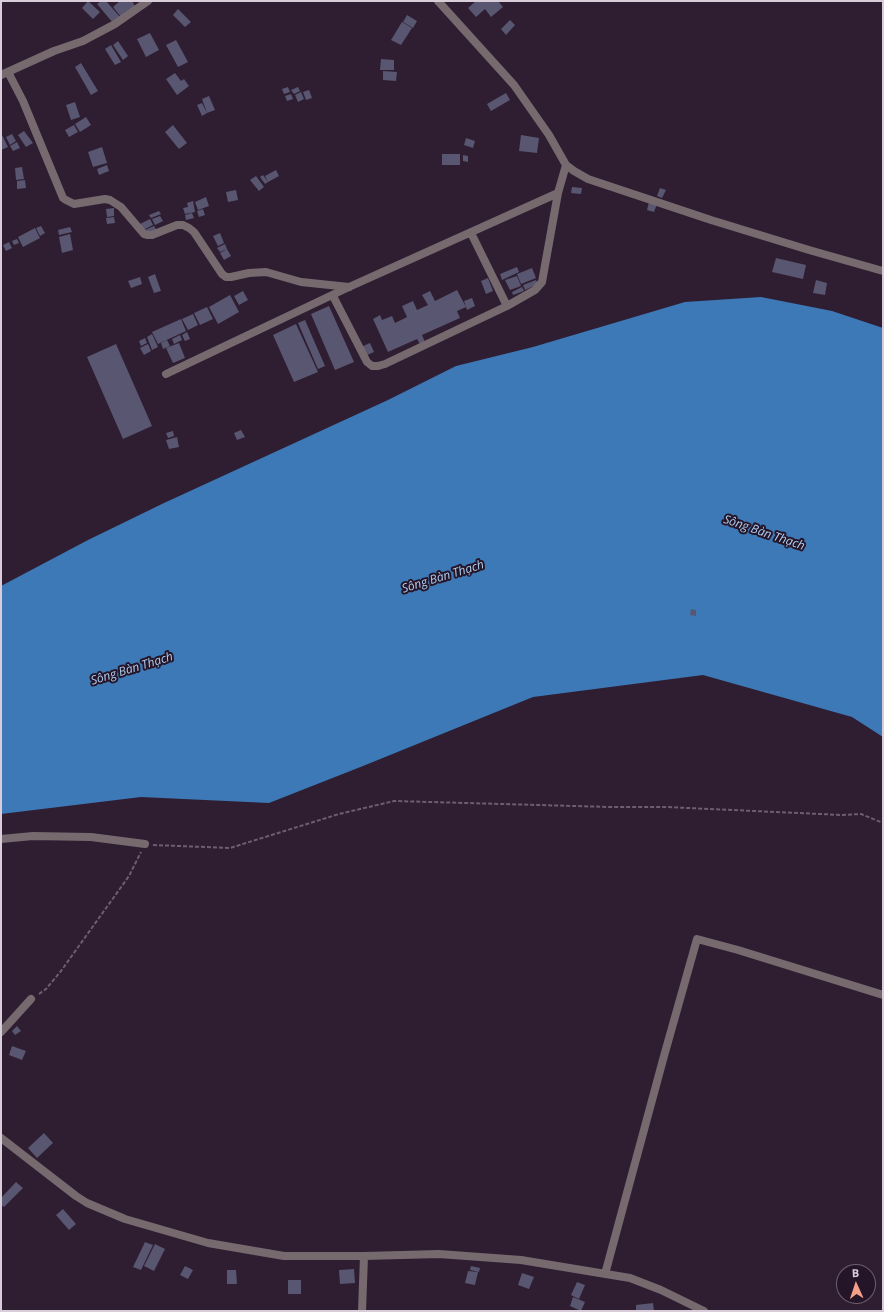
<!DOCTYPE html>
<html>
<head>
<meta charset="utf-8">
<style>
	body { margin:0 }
	#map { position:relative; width:884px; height:1312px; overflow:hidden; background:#2f1e32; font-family:"Open Sans",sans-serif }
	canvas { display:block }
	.frame { position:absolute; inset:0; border:2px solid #d9cdda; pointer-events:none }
	.north { position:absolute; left:836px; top:1264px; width:40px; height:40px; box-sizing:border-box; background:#251528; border:1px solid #6d5f6f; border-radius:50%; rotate:357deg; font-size:11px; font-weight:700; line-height:16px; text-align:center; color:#d9cdda }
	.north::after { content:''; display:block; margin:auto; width:14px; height:18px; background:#f49e8a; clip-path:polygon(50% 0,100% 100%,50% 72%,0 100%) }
</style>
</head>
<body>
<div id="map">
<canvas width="884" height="1312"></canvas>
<div class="frame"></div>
<div class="north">B</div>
</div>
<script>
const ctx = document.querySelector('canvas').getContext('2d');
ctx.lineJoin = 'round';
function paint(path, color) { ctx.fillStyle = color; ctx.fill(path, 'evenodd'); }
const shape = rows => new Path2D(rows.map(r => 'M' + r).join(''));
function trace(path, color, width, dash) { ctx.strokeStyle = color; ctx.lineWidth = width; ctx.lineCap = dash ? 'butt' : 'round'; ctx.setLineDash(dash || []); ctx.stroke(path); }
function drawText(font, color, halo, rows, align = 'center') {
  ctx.font = font + ' "Open Sans",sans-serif'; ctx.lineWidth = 4; ctx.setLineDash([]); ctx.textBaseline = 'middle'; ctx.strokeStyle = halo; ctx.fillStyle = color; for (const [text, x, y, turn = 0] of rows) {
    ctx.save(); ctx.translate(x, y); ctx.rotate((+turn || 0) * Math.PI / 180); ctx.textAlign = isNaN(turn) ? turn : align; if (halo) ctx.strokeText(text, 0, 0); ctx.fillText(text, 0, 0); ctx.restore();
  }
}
const water = shape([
	[761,297,832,311,883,328,883,737,852,717,703,675,533,697,363,766,269,803,141,797,1,814,1,586,88,540,164,503,388,400,456,366,533,347,685,302]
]);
const building = shape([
	[88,1,100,12,93,19,82,8],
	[101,1,106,1,120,17,113,23,97,4],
	[120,1,132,1,135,6,121,17,113,7],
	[476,1,498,1,503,7,491,17,485,9,476,17,468,8],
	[178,9,191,22,185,27,173,15],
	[407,15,417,21,413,28,403,22],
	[510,20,515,25,506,35,501,29],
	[402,22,412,28,401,45,391,40],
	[150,33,159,50,146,57,137,39],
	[176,40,188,62,178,67,166,45],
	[118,41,128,56,123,60,113,45],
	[111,45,121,62,115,65,105,49],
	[381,59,394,60,394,70,380,70],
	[81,63,98,91,91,95,75,67],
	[383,71,397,72,396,81,383,80],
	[175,73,181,81,184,79,189,86,177,95,166,79],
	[288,87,290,92,284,94,282,89],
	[298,87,300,91,294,94,291,90],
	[309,90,312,98,306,100,303,92],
	[301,92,304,99,298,102,295,95],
	[506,93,510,100,491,111,487,104],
	[291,94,293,99,287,101,285,96],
	[209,96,215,110,207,113,202,99],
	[75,102,80,117,71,120,66,105],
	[202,103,207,113,202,116,197,105],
	[86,117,91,125,80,132,75,124],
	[74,125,78,132,69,137,65,130],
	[173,125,187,143,179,149,165,132],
	[24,131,33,143,26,147,18,135],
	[12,134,16,141,10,145,6,137],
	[2,135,8,147,1,150,1,136],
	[521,135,539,138,537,153,519,151],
	[466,138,475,141,473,148,464,145],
	[17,142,20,148,13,151,10,146],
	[102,147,107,163,93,167,88,152],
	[442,154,460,154,460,165,442,165],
	[463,155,468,156,468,162,463,161],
	[107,165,109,171,99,175,97,169],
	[22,167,24,179,16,180,15,168],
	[276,170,279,176,268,182,265,176],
	[263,175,268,182,265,184,260,177],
	[256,176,264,187,259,191,250,180],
	[25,180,26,188,17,189,17,181],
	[572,187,582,188,581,194,571,193],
	[660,188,666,190,662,198,657,196],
	[236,190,238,200,228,202,226,192],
	[206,197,209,206,198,210,195,202],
	[193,201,195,212,185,214,183,208,188,207,187,203],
	[649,202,657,204,654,212,647,210],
	[114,208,114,216,107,217,106,209],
	[203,209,205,215,199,217,197,211],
	[159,211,161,214,151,218,149,215],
	[192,213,194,218,186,220,185,215],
	[160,216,163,221,155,225,152,219],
	[114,217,115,223,107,224,106,218],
	[150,219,153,225,143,230,140,224],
	[41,226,45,233,40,236,36,228],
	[154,226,157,231,147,236,145,230],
	[70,227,72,232,59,235,58,230],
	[35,228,40,238,23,247,18,237],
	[220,233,224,243,218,246,213,236],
	[70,234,73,250,62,253,59,237],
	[17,239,19,243,14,245,12,241],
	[9,242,12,248,6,251,3,245],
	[225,244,227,249,220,252,217,248],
	[227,249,231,256,224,260,220,253],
	[776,258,806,265,803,279,772,272],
	[517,267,519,272,502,280,500,274],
	[532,268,536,278,521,284,517,274],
	[155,274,161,291,154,293,148,277],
	[517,276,521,286,510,290,505,280],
	[140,277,142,284,131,288,128,281],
	[488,278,493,291,486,294,481,281],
	[536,280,538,284,525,290,523,285],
	[816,280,827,283,825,295,813,293],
	[522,287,524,291,513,295,512,292],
	[457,290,466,307,457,311,460,318,422,335,425,342,420,344,417,339,388,352,373,319,380,315,382,320,392,316,395,323,407,317,402,306,413,301,417,310,428,305,422,295,430,291,435,301],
	[243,291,248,300,239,305,234,296],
	[230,295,239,312,218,324,209,307],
	[472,298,475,306,467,310,464,301],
	[329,306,354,362,335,370,311,314],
	[207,307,213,319,200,325,194,313],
	[193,314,198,325,188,330,182,319],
	[181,319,186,331,158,344,152,332],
	[305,320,325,366,318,369,298,323],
	[296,324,318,372,294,382,273,335],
	[187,332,190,339,185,341,182,335],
	[152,334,158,347,152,350,147,337],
	[180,335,182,340,174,344,172,339],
	[145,338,147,343,141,346,139,341],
	[167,340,170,346,163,349,161,343],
	[179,343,185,358,173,363,166,348],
	[370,343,374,352,365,356,361,347],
	[116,344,152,426,123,439,87,357],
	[148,344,151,351,144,355,140,348],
	[241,430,245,437,237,440,234,433],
	[173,431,174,436,168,438,166,433],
	[177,437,179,447,169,449,166,440],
	[691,609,696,610,696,616,690,615],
	[17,1026,21,1031,15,1035,12,1031],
	[12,1046,26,1051,22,1060,9,1055],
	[44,1133,53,1143,37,1158,28,1148],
	[16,1182,23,1188,4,1207,1,1205,1,1198],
	[63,1209,76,1224,69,1230,56,1215],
	[145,1242,153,1245,141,1270,133,1267],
	[155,1244,165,1249,154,1271,144,1266],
	[185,1266,193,1270,188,1279,180,1275],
	[471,1266,480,1268,479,1272,470,1270],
	[354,1269,355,1283,340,1284,339,1270],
	[227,1270,236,1270,237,1284,227,1284],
	[468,1271,478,1272,475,1285,465,1283],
	[522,1273,534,1277,529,1289,518,1285],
	[288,1280,301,1280,301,1294,288,1294],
	[577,1282,585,1285,579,1299,571,1295],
	[573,1297,585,1302,581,1311,570,1306],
	[653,1303,654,1311,636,1311,636,1305]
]);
const path = shape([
	[153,845,230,848,339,814,394,801,610,807,666,807,842,815,861,814,883,823],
	[39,994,46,989,61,971,129,876,141,852]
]);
const minor = shape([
	[438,1,514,85,549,135,566,165,574,171,588,179,711,220,809,250,883,271],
	[8,72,23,101,63,198,66,200,74,204,105,199,110,200,121,207,144,234,148,235,152,235,177,225,183,225,189,228,194,232,222,274,226,277,231,277,249,273,266,272,301,282,349,287],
	[1,75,54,51,83,41,115,24,148,1],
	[471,233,507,306],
	[333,296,367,362,372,366,378,366,385,364,507,306,535,290,542,282,558,193,566,165],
	[166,374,349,287,558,193],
	[1,839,33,836,91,837,145,844],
	[1,1032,31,999],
	[1,1138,76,1196,87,1203,125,1219,208,1243,284,1256,364,1256,439,1254,521,1260,630,1278,661,1290,704,1311],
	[605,1274,664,1056,697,939,738,950,883,995],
	[362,1311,364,1256]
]);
const waterNames = [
	["Sông Bàn Thạch",764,533,19],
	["Sông Bàn Thạch",443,577,-17],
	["Sông Bàn Thạch",132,669,-17]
];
paint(water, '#3d79b7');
paint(building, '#585670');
trace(path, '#6d5e6f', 2, [4, 2]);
trace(minor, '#776a6f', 8);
drawText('italic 12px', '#b0cef0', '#251528', waterNames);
</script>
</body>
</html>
